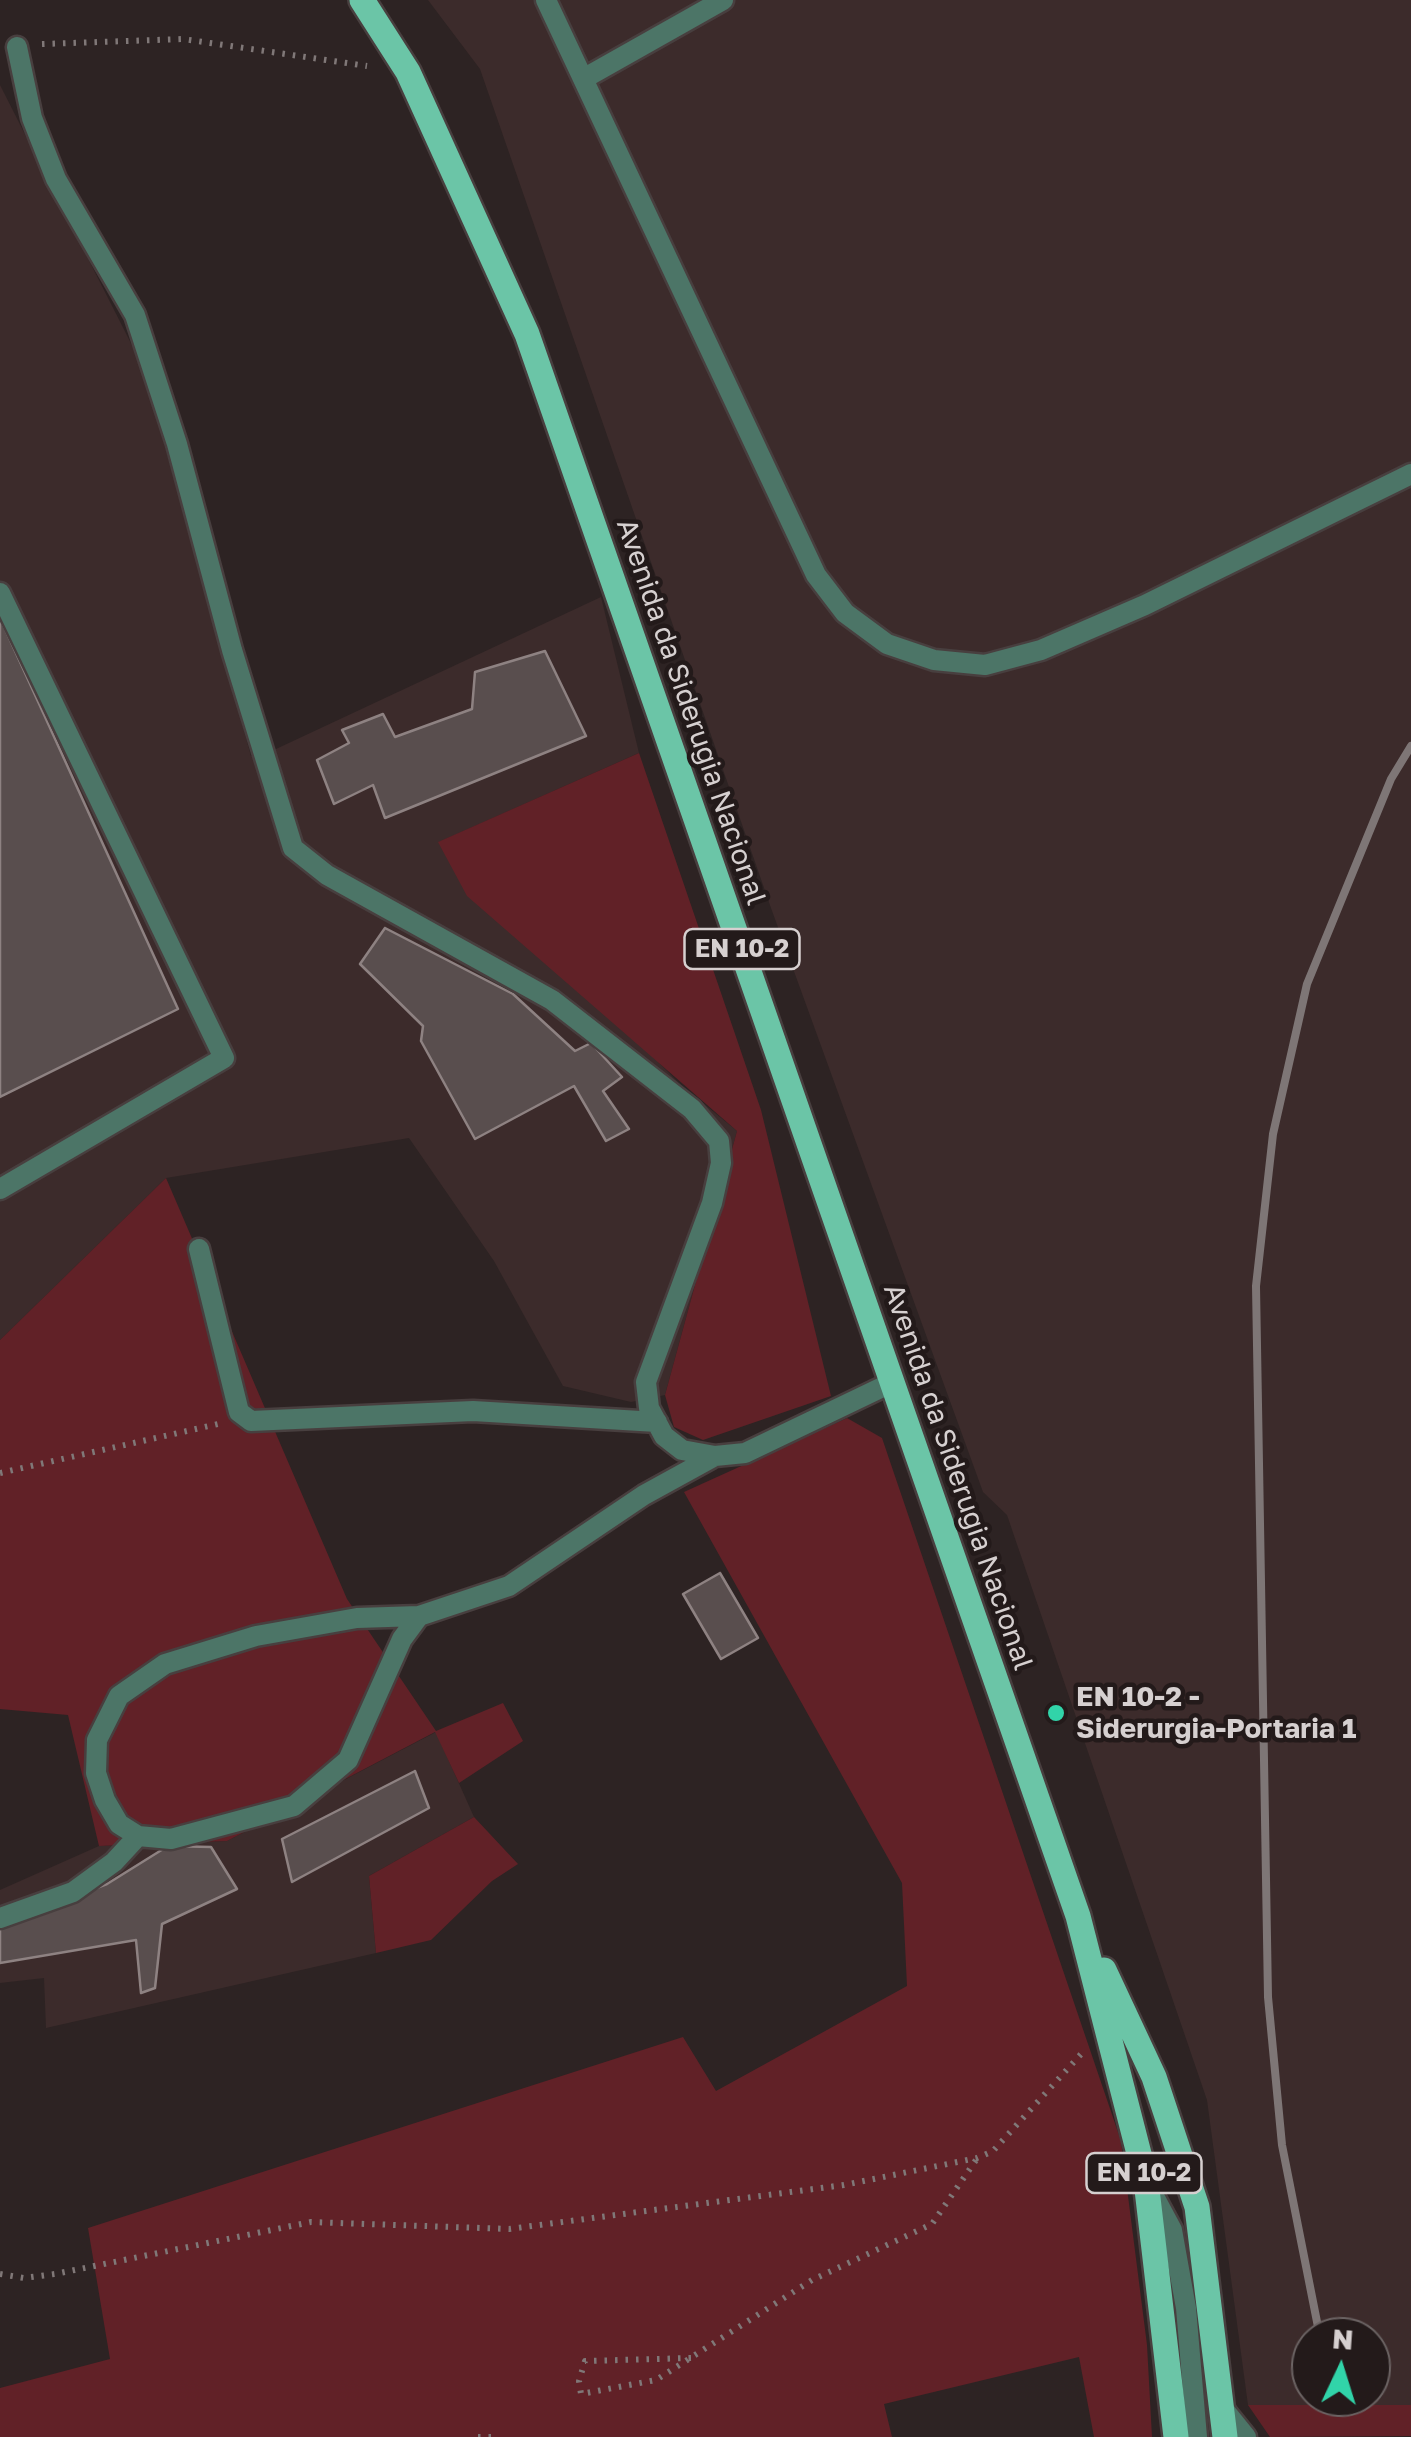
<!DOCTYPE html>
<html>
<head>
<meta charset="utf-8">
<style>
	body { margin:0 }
	#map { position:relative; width:1411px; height:2437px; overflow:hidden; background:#2d2323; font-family:"Golos Text",sans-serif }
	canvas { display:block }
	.north { position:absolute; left:1291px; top:2317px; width:100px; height:100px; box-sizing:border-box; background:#231a1a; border:2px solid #6b6363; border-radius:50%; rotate:4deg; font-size:28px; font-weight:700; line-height:40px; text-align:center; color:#d6d0d0 }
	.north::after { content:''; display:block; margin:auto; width:35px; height:45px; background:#31d4a9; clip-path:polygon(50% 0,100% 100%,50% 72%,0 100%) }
</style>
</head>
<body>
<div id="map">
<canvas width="1411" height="2437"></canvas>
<div class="north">N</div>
</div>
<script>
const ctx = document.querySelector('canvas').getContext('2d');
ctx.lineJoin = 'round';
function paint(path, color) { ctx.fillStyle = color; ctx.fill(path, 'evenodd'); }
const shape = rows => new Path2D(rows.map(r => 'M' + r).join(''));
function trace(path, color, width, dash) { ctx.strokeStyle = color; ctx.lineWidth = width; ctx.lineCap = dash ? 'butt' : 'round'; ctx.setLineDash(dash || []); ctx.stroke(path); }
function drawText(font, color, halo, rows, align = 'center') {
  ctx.font = font + ' "Golos Text",sans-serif'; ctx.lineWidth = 9; ctx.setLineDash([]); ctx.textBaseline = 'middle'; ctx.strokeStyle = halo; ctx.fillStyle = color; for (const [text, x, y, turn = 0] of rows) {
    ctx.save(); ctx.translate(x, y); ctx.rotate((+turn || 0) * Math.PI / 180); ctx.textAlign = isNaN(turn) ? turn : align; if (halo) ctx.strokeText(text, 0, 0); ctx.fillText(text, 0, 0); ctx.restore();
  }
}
const built = shape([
	[428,0,1411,0,1411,2405,1248,2405,1207,2100,1007,1515,983,1492,771,908,480,69],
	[1311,2337,1371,2337,1371,2397,1311,2397],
	[0,85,143,367,251,756,276,749,601,597,639,753,439,842,681,1085,737,1131,665,1395,631,1402,563,1386,494,1261,409,1138,166,1178,0,1340],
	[436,1732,474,1817,369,1876,376,1953,46,2028,44,1978,0,1983,0,1890,99,1846,227,1841]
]);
const green = shape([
	[639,753,761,1110,831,1396,703,1440,674,1427,665,1395,737,1131,467,896,438,842],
	[166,1178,347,1599,436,1731,503,1703,523,1741,459,1783,435,1732,227,1841,99,1846,68,1715,0,1709,0,1340],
	[847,1418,882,1438,1121,2141,1147,2345,1152,2437,1094,2437,1079,2357,884,2404,892,2437,0,2437,0,2388,110,2359,88,2228,683,2037,716,2091,907,1986,902,1883,684,1492],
	[474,1817,518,1864,492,1881,431,1940,376,1953,369,1876],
	[1248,2405,1411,2405,1411,2436,1270,2437]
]);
const building = shape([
	[0,618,178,1009,0,1097,0,618],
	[545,651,586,736,385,818,373,785,334,804,317,760,349,743,342,730,383,714,395,737,472,709,475,672,545,651],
	[385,928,513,994,575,1051,591,1043,622,1077,603,1091,629,1129,606,1141,574,1086,475,1139,421,1041,423,1026,360,964,385,928],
	[720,1573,758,1638,721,1659,683,1594,720,1573],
	[415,1771,429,1808,292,1882,282,1839,415,1771],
	[168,1846,211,1847,237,1889,162,1924,155,1988,141,1993,136,1940,0,1963,0,1925,107,1884,168,1846]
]);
const path = shape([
	[42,44,183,39,367,66],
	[0,1473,218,1424],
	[0,2274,24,2278,55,2274,311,2222,509,2229,844,2185,977,2158,993,2151,1082,2053],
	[691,2358,585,2361,579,2381,581,2394,656,2380,812,2280,932,2224,976,2160],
	[478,2437,493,2437]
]);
const lane = shape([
	[546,0,816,575,845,613,887,644,934,660,985,665,1041,650,1145,605,1411,474],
	[17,47,32,118,56,179,135,315,177,444,232,650,293,848,327,875,552,1000,692,1109,719,1141,721,1163,712,1203,646,1382,649,1408,664,1436,682,1450,715,1456,745,1453,893,1382],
	[583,79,723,0],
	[0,593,224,1058,0,1189],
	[199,1249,239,1412,251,1421,473,1411,657,1422],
	[419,1616,357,1618,256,1636,165,1664,119,1696,97,1740,96,1773,105,1800,119,1824,138,1836,171,1839,294,1806,348,1760,402,1639,419,1616,509,1586,644,1495,715,1456],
	[0,1918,73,1892,114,1862,138,1836],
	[1149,2187,1172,2230,1186,2308,1197,2437],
	[1225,2411,1246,2437]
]);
const primary = shape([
	[362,0,408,72,527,334,1078,1916,1146,2181,1176,2437],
	[1104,1970,1154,2077,1197,2207,1225,2437]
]);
const rail = shape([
	[1320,2337,1282,2145,1268,1997,1256,1286,1273,1134,1307,984,1391,779,1411,746]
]);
const markers = [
	[1056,1713,10,"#31d4a9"]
];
const shields = [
	[742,949,115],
	[1144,2173,115]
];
const shieldNames = [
	["EN 10-2",742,949],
	["EN 10-2",1144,2173]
];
const streetNames = [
	["Avenida da Siderugia Nacional",691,712,71],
	["Avenida da Siderugia Nacional",958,1477,71]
];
const poiNames = [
	["EN 10-2 -",1076,1697],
	["Siderurgia-Portaria 1",1076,1729]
];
paint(built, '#3c2b2b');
paint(green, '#612127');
paint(building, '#594e4e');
trace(building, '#8e8282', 2.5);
trace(lane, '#483f3f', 25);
trace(primary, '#483f3f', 30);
trace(path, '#807878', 6, [2.5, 8]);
trace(lane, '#4c7567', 20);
trace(primary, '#6bc5a7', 25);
trace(rail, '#7e7676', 8);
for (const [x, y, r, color] of markers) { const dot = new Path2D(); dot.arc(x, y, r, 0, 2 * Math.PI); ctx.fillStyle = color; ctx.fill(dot); trace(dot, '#231a1a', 4); }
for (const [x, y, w] of shields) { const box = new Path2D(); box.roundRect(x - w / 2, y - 20, w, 40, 8); ctx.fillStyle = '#231a1a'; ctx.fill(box); trace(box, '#d6d0d0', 2.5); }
drawText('bold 25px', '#d6d0d0', null, shieldNames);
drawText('28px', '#d6d0d0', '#231a1a', streetNames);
drawText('bold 28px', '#d6d0d0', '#231a1a', poiNames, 'left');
</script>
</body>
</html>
